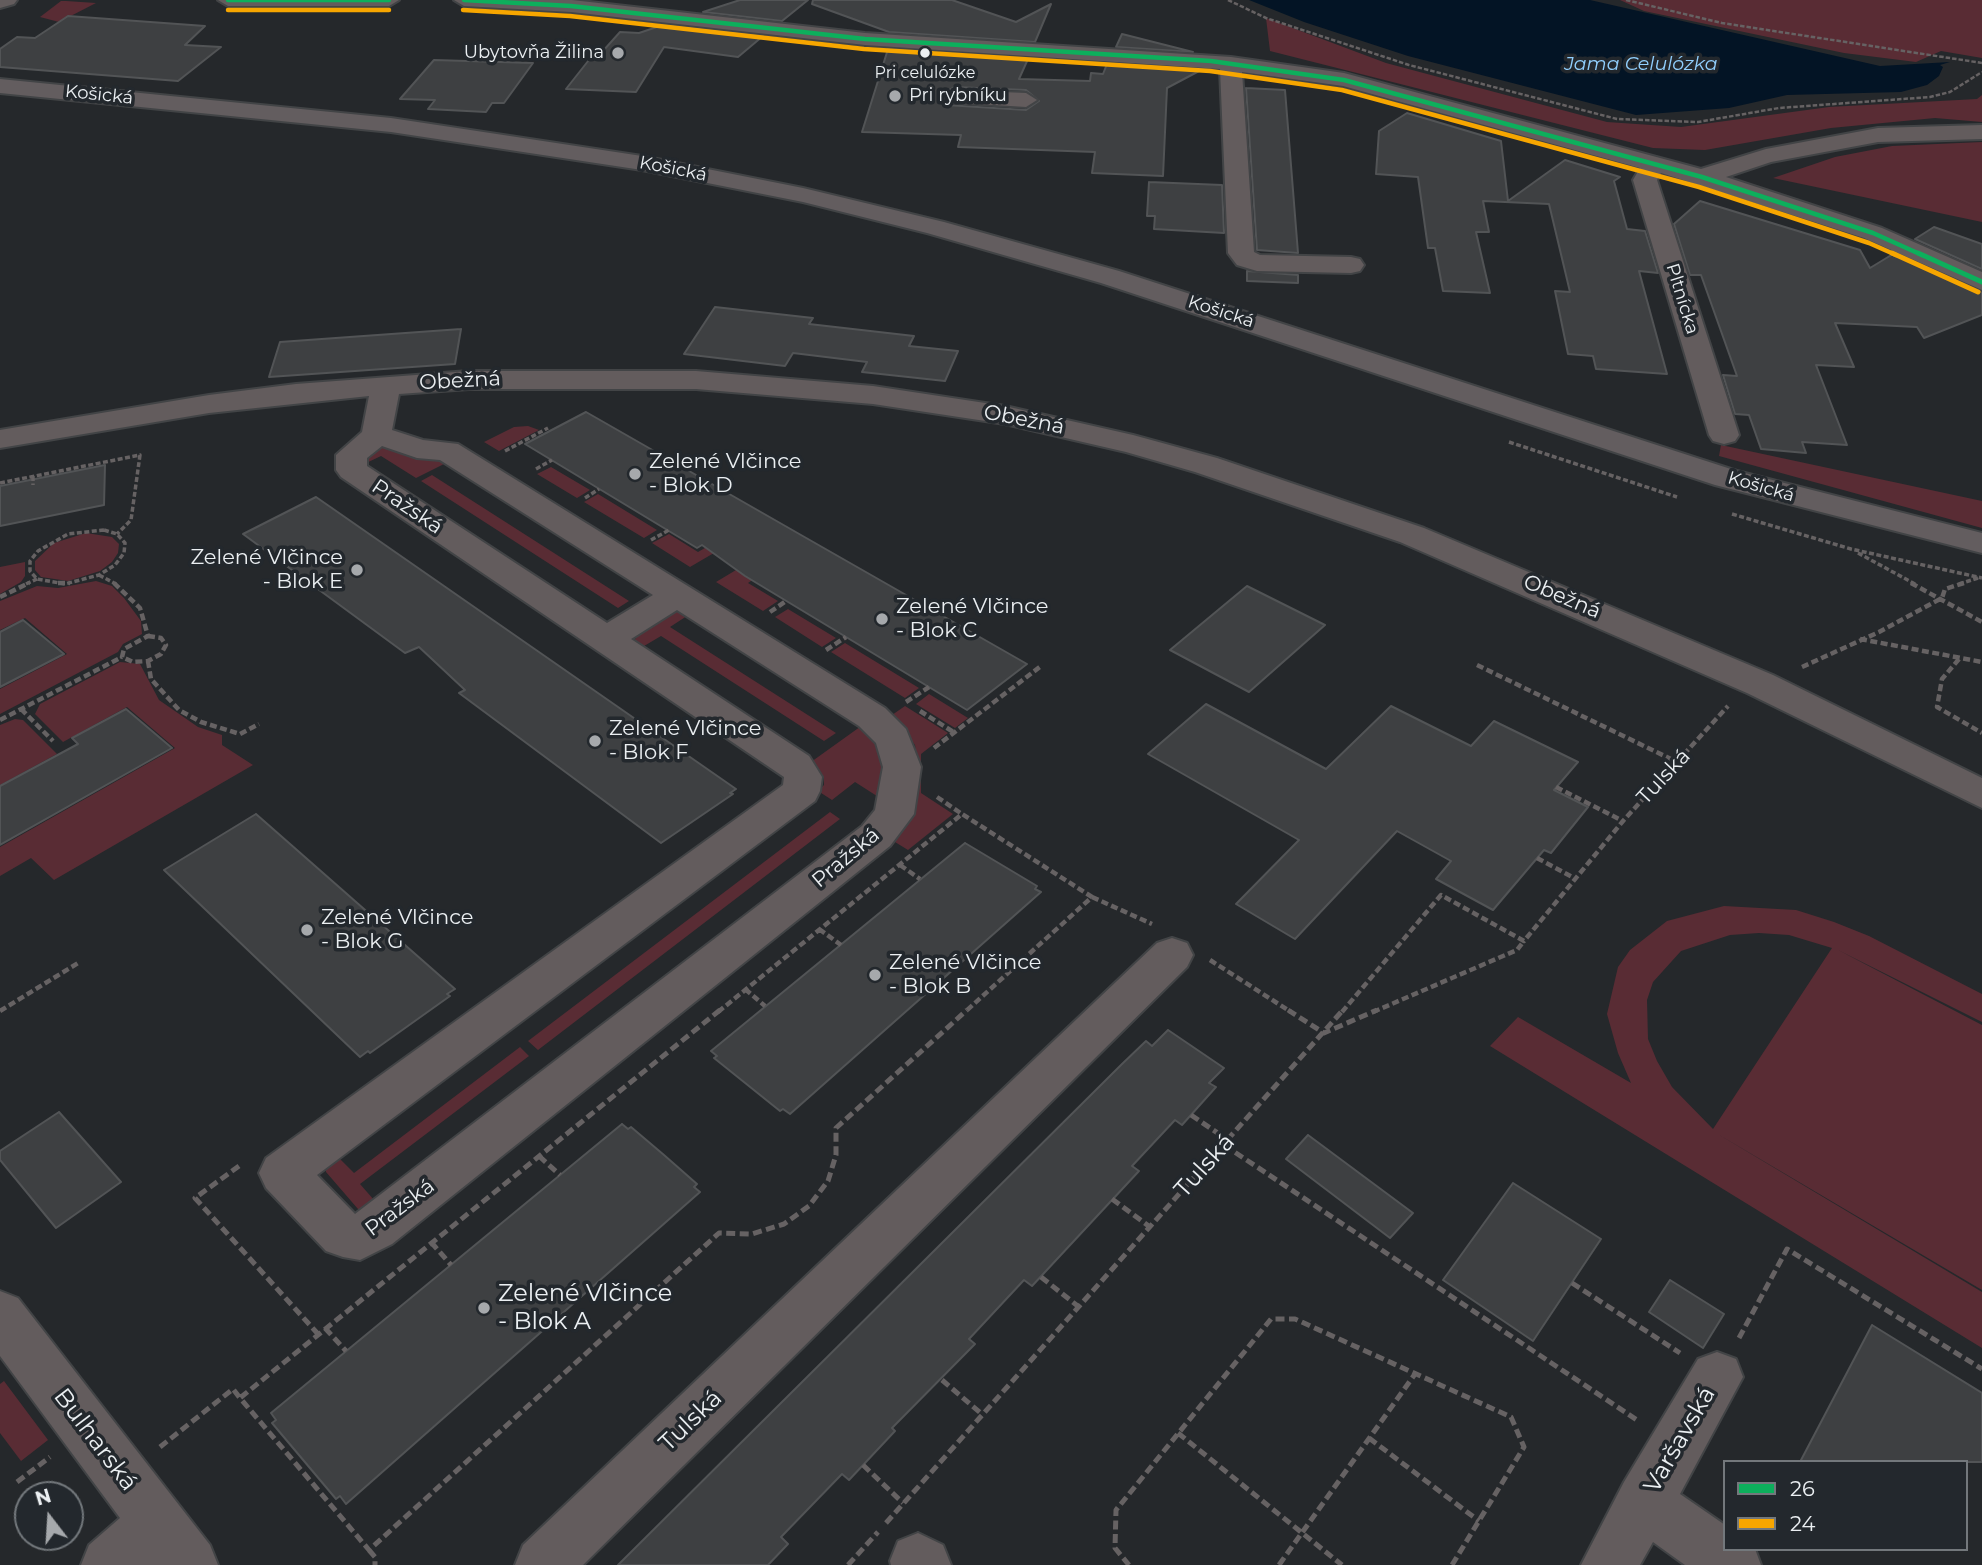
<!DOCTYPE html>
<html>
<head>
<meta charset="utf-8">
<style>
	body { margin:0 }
	#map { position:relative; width:1982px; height:1565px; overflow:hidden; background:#25282b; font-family:Montserrat,sans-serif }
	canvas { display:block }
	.legend { position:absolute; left:1723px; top:1460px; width:245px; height:91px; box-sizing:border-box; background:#23282d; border:2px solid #73787c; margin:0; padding:9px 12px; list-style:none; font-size:21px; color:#ebeff2 }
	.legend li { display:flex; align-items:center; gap:14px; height:35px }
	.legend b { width:35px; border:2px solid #73787c }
	.north { position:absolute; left:14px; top:1481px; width:70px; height:70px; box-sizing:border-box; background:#23282d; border:2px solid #73787c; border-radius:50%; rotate:343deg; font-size:19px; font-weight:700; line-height:28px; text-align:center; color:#ebeff2 }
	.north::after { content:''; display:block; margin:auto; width:24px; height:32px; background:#a6a9ac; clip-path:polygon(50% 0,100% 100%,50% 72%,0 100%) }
</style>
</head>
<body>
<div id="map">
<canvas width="1982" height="1565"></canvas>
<ul class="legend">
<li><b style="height:9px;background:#0daf5c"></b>26</li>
<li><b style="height:9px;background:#f7a600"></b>24</li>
</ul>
<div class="north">N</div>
</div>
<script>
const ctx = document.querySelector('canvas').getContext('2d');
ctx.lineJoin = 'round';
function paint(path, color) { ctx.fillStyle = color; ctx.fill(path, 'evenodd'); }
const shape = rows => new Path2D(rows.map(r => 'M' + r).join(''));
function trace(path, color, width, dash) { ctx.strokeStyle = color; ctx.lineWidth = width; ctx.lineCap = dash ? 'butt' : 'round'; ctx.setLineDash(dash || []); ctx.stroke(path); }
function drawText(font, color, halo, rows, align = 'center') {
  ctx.font = font + ' Montserrat,sans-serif'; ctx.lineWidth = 7; ctx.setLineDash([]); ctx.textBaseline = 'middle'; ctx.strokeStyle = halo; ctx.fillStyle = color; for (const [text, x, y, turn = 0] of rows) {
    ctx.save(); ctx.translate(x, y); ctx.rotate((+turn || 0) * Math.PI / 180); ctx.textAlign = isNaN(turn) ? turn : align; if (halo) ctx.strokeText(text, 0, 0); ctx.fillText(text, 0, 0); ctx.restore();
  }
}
const green = shape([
	[1620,0,1982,0,1982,58,1941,51,1916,62,1844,53,1644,11],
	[61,1,66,1,96,3,59,22,40,17],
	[1266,18,1386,63,1607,122,1681,127,1829,107,1977,99,1982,95,1982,122,1935,118,1831,128,1705,150,1653,148,1270,51],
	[1982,142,1982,222,1773,178,1835,157,1892,146],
	[528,426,539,430,499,451,484,442,514,427],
	[386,445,410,456,448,462,416,478,381,456,360,466,371,453],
	[1721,445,1982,501,1982,528,1719,456],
	[551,467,590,490,577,498,537,474],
	[432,475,629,601,618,608,421,481],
	[598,494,657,530,644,538,584,502],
	[86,533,112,537,119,544,118,553,112,562,100,571,68,581,41,577,35,570,35,561,54,543],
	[669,534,698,552,722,538,731,543,690,567,652,543],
	[25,562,25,576,21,582,0,594,0,567],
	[746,564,771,567,748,583,778,601,763,611,716,582],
	[96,581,112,586,124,598,141,621,142,634,123,644,118,652,0,714,0,689,67,654,25,618,0,630,0,601,37,586,58,588],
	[788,609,836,638,822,647,775,617],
	[678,610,690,614,670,627,836,733,824,741,661,636,639,649,634,644,637,632],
	[845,643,919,688,905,698,831,652],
	[120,662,140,664,159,700,198,727,222,735,222,745,253,765,54,880,31,858,0,876,0,847,175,748,127,707,63,742,35,714,40,704],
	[929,694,968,718,955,728,916,704],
	[905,706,948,733,921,754,921,793,953,814,908,850,895,842,912,807,918,769,915,745,892,715],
	[15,719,23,720,57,754,0,785,0,725],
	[864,724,873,733,885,768,880,798,855,782,832,800,818,791,824,785,824,777,811,762],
	[830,812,840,819,538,1050,528,1041],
	[1724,906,1796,910,1834,922,1869,936,1982,994,1982,1022,1838,950,1982,1025,1982,1290,1716,1133,1982,1292,1982,1348,1490,1046,1518,1017,1631,1083,1618,1053,1607,1014,1618,967,1630,950,1667,921],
	[1759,933,1789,935,1832,948,1713,1129,1672,1087,1657,1061,1648,1039,1647,1000,1653,982,1681,951,1730,935],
	[520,1047,529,1056,360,1184,381,1208,367,1212,358,1209,326,1172,326,1161,332,1151,354,1173],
	[4,1381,48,1440,21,1461,0,1433,0,1384]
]);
const water = shape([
	[1249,0,1590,0,1880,66,1950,62,1940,65,1943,67,1939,76,1927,85,1901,92,1787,95,1729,108,1636,115,1408,56,1304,22]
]);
const building = shape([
	[740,0,808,0,782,21,703,12,740,0],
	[813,0,952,0,1016,22,1051,4,1035,42,889,32,812,4,813,0],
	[68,16,205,26,185,45,221,47,178,81,0,67,0,49,17,37,35,38,68,16],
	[663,25,763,36,738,57,664,47,636,92,566,89,596,51,603,51,620,32,639,33,663,25],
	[1122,34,1193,52,1116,47,1122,34],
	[888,49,1028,59,1019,79,1090,81,1091,73,1103,74,1107,64,1201,70,1167,88,1163,176,1092,173,1095,152,958,147,961,135,862,132,888,49],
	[954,87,1026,90,1039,101,1026,110,946,105,940,96,954,87],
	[434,60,533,63,504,103,492,103,486,112,428,109,435,100,400,99,434,60],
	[1246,88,1285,90,1298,253,1257,250,1246,88],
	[1407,113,1501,141,1508,201,1565,160,1620,177,1614,181,1627,229,1645,231,1658,273,1639,271,1667,374,1596,369,1593,356,1568,354,1555,291,1570,292,1549,204,1483,201,1489,232,1476,232,1490,293,1443,291,1435,248,1428,248,1418,177,1376,174,1379,131,1407,113],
	[1149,182,1222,185,1224,233,1154,229,1155,216,1147,216,1149,182],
	[1700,201,1860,250,1870,268,1893,254,1982,292,1982,315,1924,338,1917,327,1835,323,1854,367,1816,365,1847,445,1802,442,1806,453,1761,449,1749,415,1735,414,1723,375,1737,376,1701,275,1690,275,1674,224,1700,201],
	[1934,227,1982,244,1982,269,1915,239,1934,227],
	[1247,271,1298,275,1298,283,1247,281,1247,271],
	[715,307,813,318,809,324,914,336,909,346,958,351,945,381,862,372,867,362,793,353,785,366,684,354,715,307],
	[461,329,455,364,269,377,280,342,461,329],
	[586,412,801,535,1027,664,967,710,745,576,702,545,697,548,525,444,586,412],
	[105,465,104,505,0,526,0,486,105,465],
	[316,497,736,789,730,793,733,794,661,843,459,693,465,690,419,647,405,653,243,534,316,497],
	[1247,586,1325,625,1249,692,1170,650,1247,586],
	[23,620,64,654,0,687,0,632,23,620],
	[1206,704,1326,769,1391,706,1471,746,1494,721,1578,762,1554,790,1588,807,1551,853,1544,850,1493,910,1436,879,1451,861,1397,831,1295,939,1236,904,1299,840,1148,754,1206,704],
	[126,709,172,748,0,845,0,786,78,744,72,738,126,709],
	[256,814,455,989,447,994,450,996,370,1053,368,1051,360,1057,164,870,256,814],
	[965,843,1037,886,1035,889,1041,892,790,1114,783,1109,780,1111,714,1058,717,1056,711,1051,965,843],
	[1168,1030,1224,1068,1209,1083,1216,1087,1182,1125,1175,1120,1132,1166,1139,1171,1032,1286,1024,1280,969,1339,975,1344,892,1428,895,1431,849,1480,842,1474,781,1537,788,1544,768,1565,618,1565,1121,1065,1146,1041,1152,1046,1168,1030],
	[59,1112,121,1182,56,1228,0,1160,0,1151,59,1112],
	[622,1124,628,1129,631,1127,664,1155,697,1184,694,1187,700,1192,346,1504,340,1496,336,1499,272,1423,276,1420,271,1413,622,1124],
	[1308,1135,1413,1213,1390,1238,1286,1159,1308,1135],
	[1513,1183,1601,1239,1533,1341,1443,1280,1513,1183],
	[1670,1280,1724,1314,1703,1348,1649,1312,1670,1280],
	[1872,1325,1982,1393,1982,1462,1800,1462,1872,1325]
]);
const pathFar3 = shape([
	[1228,0,1266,18,1409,65,1617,119,1698,122,1779,108,1930,97,1950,92,1982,72],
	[1626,0,1722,23,1982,63]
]);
const pathFar2 = shape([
	[1509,442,1677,497],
	[505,451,548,428],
	[536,469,552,460],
	[33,476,33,485],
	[0,483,140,455,131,520,117,534],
	[585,498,599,489],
	[1732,514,1851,549,1982,578],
	[104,530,117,534,125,543,124,553,115,565,99,575,65,584,37,579,30,571,30,561,38,551,68,534,104,530],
	[651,540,669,530],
	[1858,553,1915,584],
	[99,575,116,584],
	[26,584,37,579],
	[1959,584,1978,578]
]);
const pathFar1 = shape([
	[58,583,70,583],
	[114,583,140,608,148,636],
	[1911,583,1982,622],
	[0,597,29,583],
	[770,612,786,601],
	[148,636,161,638,166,645,161,654,148,661,133,662,122,657,124,649,148,636],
	[1860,639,1982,662],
	[826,650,846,637],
	[1959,659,1942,679,1937,707,1982,733],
	[148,661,151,679,179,710,201,722,240,734,259,724],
	[1477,665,1677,762],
	[1802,667,1879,632,1942,598,1945,589,1964,583],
	[906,702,929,687],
	[21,709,53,741],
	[920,711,955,733],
	[0,720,122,657],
	[934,748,1041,666],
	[1556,787,1623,821],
	[937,797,962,814],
	[1537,858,1576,879],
	[900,865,920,879],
	[1092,897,1152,924],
	[819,929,841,945],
	[1210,960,1291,1012],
	[745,989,765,1006],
	[0,1011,78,963],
	[718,1012,962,814,1092,897,965,1012],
	[1342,1012,1441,895,1524,941,1623,821,1728,706],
	[1373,1012,1517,950,1524,941]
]);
const path = shape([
	[720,1010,240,1398,369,1550,719,1233,752,1234,784,1224,809,1206,828,1181,836,1155,836,1128,967,1010],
	[1288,1010,1324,1033,1377,1010],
	[1191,1115,1228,1140],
	[1224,1145,1637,1420],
	[539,1156,560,1175],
	[239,1166,195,1198,318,1334],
	[1112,1199,1150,1227],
	[431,1242,451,1265],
	[1041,1277,1079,1307],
	[1572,1283,1680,1353],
	[325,1328,346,1351],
	[1739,1338,1787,1249,1982,1369],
	[942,1380,983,1415],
	[1178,1433,1342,1565],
	[1369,1438,1479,1521],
	[160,1447,233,1389,240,1398],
	[863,1465,903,1503],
	[17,1482,50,1457],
	[886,1523,1343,1010],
	[369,1550,375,1557,375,1565],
	[848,1565,878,1532],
	[1129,1565,1115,1548,1116,1510,1271,1319,1295,1319,1511,1417,1524,1447,1452,1565],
	[1279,1565,1415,1374]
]);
const minor = shape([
	[0,0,17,0,14,4,0,8,0,0],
	[218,0,399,0,389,6,228,6,218,0],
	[454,0,572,0,865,33,1231,57,1344,73,1701,169,1766,149,1878,128,1982,125,1982,139,1878,142,1771,162,1726,177,1882,228,1982,272,1982,290,1864,238,1661,173,1657,180,1739,435,1735,441,1724,444,1713,441,1709,435,1633,180,1640,168,1343,86,1242,72,1254,252,1260,255,1351,257,1360,259,1364,265,1360,271,1351,273,1257,271,1237,265,1228,253,1220,69,865,45,571,12,464,6,454,0],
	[954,90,1026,93,1037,100,1026,107,946,102,943,97,954,90],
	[469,371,696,371,873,386,1005,406,1133,435,1217,458,1424,528,1773,675,1982,778,1982,808,1747,693,1400,542,1195,472,1126,452,1005,424,873,404,696,389,469,389,399,394,392,430,423,440,458,444,885,708,906,729,921,767,914,814,890,846,392,1244,360,1260,343,1257,326,1251,266,1188,259,1173,266,1158,783,785,784,777,341,477,336,470,336,455,362,432,369,396,209,413,0,448,0,430,209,395,296,384,469,371],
	[382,446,417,458,440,460,653,595,607,623,367,466,367,458,382,446],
	[677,610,859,726,876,743,883,767,875,810,862,826,355,1214,317,1175,815,801,820,791,822,777,809,756,631,639,677,610],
	[1172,938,1187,943,1193,955,1187,967,583,1565,515,1565,523,1545,1157,943,1172,938],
	[0,1291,18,1298,210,1545,218,1565,81,1565,89,1545,120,1518,0,1356,0,1291],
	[1717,1352,1736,1359,1743,1377,1680,1494,1725,1525,1725,1549,1755,1549,1761,1565,1685,1565,1653,1542,1640,1565,1581,1565,1624,1482,1698,1359,1717,1352],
	[918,1533,943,1545,951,1565,891,1565,890,1561,898,1541,918,1533]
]);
const major = shape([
	[0,79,391,118,642,156,803,188,944,222,1119,271,1737,471,1982,533,1982,553,1715,485,1101,283,927,233,803,202,642,170,391,132,0,93,0,79]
]);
const bus1Far1 = shape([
	[228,0,389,0],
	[464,0,571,6,865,39,1211,61,1344,80,1702,177,1873,233,1922,255]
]);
const bus1 = shape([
	[1918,253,1982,282]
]);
const bus2Far1 = shape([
	[228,10,389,10],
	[463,10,570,16,864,49,1210,71,1342,90,1699,187,1869,243,1896,255]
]);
const bus2 = shape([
	[1892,253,1978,292]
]);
const markers = [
	[618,53,7,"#a6a9ac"],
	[925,53,6,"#ebeff2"],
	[895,96,7,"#a6a9ac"],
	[635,474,7,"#a6a9ac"],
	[357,570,7,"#a6a9ac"],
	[882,619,7,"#a6a9ac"],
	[595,741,7,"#a6a9ac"],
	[307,930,7,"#a6a9ac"],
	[875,975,7,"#a6a9ac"],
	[484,1308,7,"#a6a9ac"]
];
const farBusnames = [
	["Pri celulózke",925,73]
];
const farPoinames = [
	["Ubytovňa Žilina",604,53],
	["Pri rybníku",909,96,"left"]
];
const farStreetnames = [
	["Košická",99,95,6],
	["Košická",673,169,11],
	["Pltnícka",1682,299,73],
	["Košická",1221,312,18],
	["Košická",1761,487,16]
];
const farWaternames = [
	["Jama Celulózka",1641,64]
];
const streetNames = [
	["Obežná",460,381,-3],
	["Obežná",1024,420,11],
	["Pražská",407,507,34],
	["Obežná",1562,597,23],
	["Tulská",1664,777,-47],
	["Pražská",846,858,-40],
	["Pražská",400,1208,-37]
];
const poiNames = [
	["Zelené Vlčince",649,462],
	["- Blok D",649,486],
	["Zelené Vlčince",343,558,"right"],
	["- Blok E",343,582,"right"],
	["Zelené Vlčince",896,607],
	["- Blok C",896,631],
	["Zelené Vlčince",609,729],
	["- Blok F",609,753],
	["Zelené Vlčince",321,918],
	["- Blok G",321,942],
	["Zelené Vlčince",889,963],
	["- Blok B",889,987]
];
const nearStreetnames = [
	["Tulská",1205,1166,-48],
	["Tulská",691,1421,-44],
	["Bulharská",95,1440,53],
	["Varšavská",1680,1440,-60]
];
const nearPoinames = [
	["Zelené Vlčince",498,1294],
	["- Blok A",498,1322]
];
paint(green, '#592c34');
paint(water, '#031425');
paint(building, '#3e4042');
trace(building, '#525456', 2);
trace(minor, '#424446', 4);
trace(major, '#424446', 4);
trace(pathFar3, '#666263', 2.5, [4.5, 2]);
trace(pathFar2, '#666263', 3.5, [5, 2.5]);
trace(pathFar1, '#666263', 4.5, [7, 3.5]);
trace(path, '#666263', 5, [9, 4.5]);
paint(minor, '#635c5d');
paint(major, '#635d5f');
trace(bus1Far1, '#0daf5c', 4.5);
trace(bus1, '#0daf5c', 5);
trace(bus2Far1, '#f7a600', 4.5);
trace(bus2, '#f7a600', 5);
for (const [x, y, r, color] of markers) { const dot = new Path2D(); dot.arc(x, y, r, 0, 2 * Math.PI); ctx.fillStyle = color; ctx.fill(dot); trace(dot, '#23282d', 2.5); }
drawText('16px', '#ebeff2', '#23282d', farBusnames);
drawText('18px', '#ebeff2', '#23282d', farPoinames, 'right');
drawText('18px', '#ebeff2', '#23282d', farStreetnames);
drawText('italic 19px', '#91cffd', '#23282d', farWaternames);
drawText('21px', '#ebeff2', '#23282d', streetNames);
drawText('21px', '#ebeff2', '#23282d', poiNames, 'left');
drawText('24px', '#ebeff2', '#23282d', nearStreetnames);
drawText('24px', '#ebeff2', '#23282d', nearPoinames, 'left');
</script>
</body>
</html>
